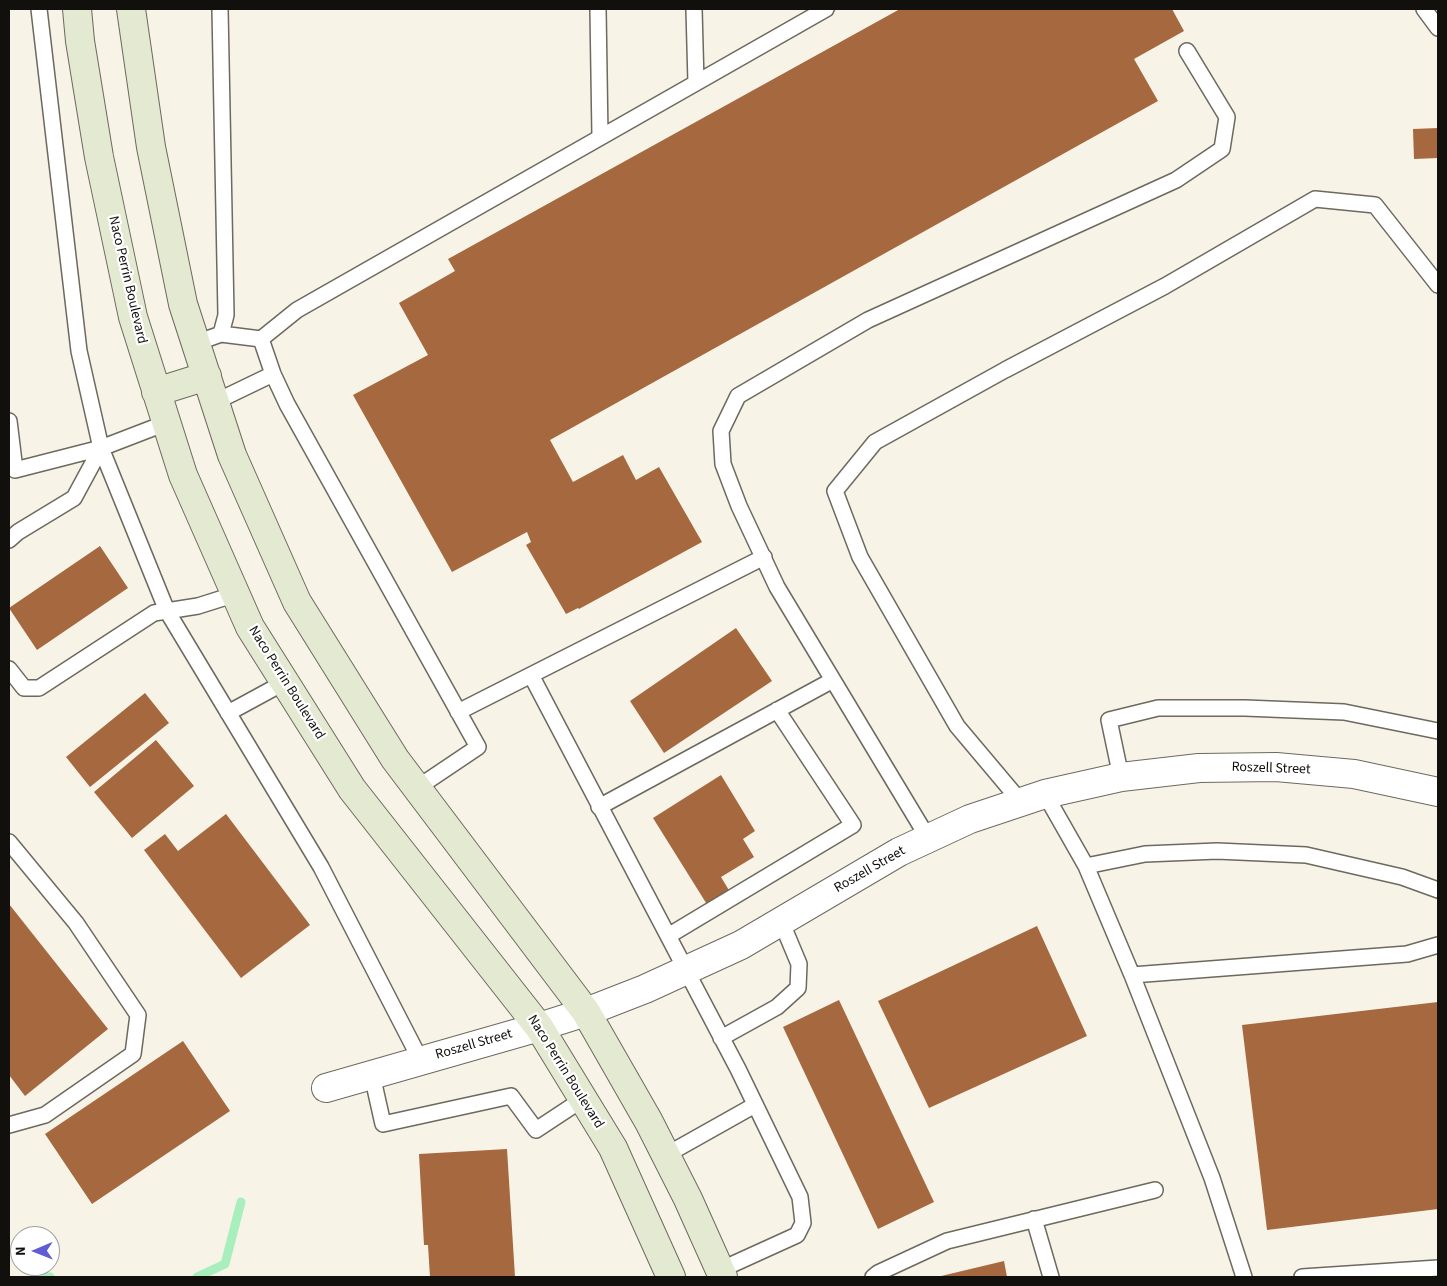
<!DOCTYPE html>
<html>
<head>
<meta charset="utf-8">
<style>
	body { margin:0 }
	#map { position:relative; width:1447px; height:1286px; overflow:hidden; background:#f8f3e7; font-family:"Source Sans 3",sans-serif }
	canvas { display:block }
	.frame { position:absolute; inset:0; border:10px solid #12100d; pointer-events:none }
	.north { position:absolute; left:10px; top:1226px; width:50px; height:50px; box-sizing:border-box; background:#fff; border:1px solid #a09f9e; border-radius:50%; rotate:269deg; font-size:14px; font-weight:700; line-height:20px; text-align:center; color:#12100d }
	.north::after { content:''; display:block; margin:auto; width:18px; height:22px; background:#615cd5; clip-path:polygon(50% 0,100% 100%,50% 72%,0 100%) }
</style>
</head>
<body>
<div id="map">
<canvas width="1447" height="1286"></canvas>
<div class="frame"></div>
<div class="north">N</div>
</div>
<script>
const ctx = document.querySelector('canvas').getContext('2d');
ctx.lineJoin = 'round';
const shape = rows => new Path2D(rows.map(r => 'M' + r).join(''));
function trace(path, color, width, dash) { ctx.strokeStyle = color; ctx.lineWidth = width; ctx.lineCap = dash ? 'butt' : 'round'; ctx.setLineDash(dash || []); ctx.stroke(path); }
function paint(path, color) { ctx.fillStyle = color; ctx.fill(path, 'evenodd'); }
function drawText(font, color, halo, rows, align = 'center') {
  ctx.font = font + ' "Source Sans 3",sans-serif'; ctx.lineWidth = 4.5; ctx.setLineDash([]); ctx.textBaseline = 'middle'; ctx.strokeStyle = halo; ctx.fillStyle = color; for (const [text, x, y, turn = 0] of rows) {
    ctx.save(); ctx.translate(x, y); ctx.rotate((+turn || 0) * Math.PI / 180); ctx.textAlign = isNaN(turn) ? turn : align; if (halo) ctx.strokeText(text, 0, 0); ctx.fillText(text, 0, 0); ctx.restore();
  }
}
const stream = shape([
	[42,1277,50,1277],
	[197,1277,225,1264,241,1202]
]);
const building = shape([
	[900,9,1172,9,1184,31,1134,59,1158,101,550,440,573,482,623,455,636,480,659,467,702,542,579,609,578,608,566,614,526,545,531,542,527,532,452,572,353,395,428,355,399,303,455,271,448,259],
	[1438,128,1438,158,1414,159,1413,129],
	[100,546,128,588,37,650,9,608],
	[736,628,772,681,664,753,630,701],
	[145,693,169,723,90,787,66,757],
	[156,740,194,786,132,838,94,792],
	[721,775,755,831,743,839,754,857,721,877,730,892,708,906,653,818],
	[226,814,310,925,241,978,144,850,165,834,178,851],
	[9,904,108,1029,25,1096,9,1075],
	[1037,926,1087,1036,929,1108,878,1001],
	[839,1000,934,1202,878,1229,783,1027],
	[1438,1002,1438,1209,1267,1230,1242,1025],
	[183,1041,230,1111,92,1204,45,1134],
	[507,1149,515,1277,430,1277,428,1245,424,1245,419,1154],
	[1004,1261,1007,1277,937,1277]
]);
const lane = shape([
	[39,9,79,351,101,448,167,611,321,867,421,1061],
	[598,9,600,137],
	[694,9,696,83],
	[1424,9,1438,28],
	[221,334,261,339],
	[196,343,221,334,226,315,220,9],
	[215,402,273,374],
	[9,421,15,470,101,448,166,423],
	[9,540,18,532,74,498,101,448],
	[9,669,24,688,39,688,154,613,198,606,236,594],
	[531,675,738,1069,800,1197,803,1223,797,1235,720,1270],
	[458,712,764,557],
	[228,713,285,682],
	[1121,777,1109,720,1158,708,1245,708,1344,712,1438,731],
	[417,788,478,747,287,404,273,374,261,339,297,310,826,9],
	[1045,794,1086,866,1132,975,1212,1178,1244,1277],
	[1021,802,957,726,860,557,835,491,875,442,1005,370,1165,286,1315,199,1375,205,1438,285],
	[599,807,833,680],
	[928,838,777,587,739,506,723,464,721,431,738,396,868,320,1176,180,1222,149,1227,117,1187,51],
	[9,842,76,923,138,1015,133,1054,45,1115,9,1125],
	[1086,866,1145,854,1217,851,1306,855,1402,877,1438,890],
	[668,936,853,825,777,710],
	[1132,975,1407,954,1438,945],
	[721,1038,777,1007,798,988,799,964,781,921],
	[372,1075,383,1124,511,1096,536,1130,583,1099],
	[666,1155,755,1105],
	[1034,1219,1051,1277],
	[873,1277,878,1273,947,1241,1155,1190],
	[1302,1277,1438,1268]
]);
const street = shape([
	[326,1088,539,1027,586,1012,645,989,741,945,899,852,970,819,1045,794,1121,777,1199,768,1276,767,1354,774,1438,792]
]);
const secondary = shape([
	[77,9,80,41,99,157,133,317,183,475,250,627,352,789,539,1027,613,1148,671,1277],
	[131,9,151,147,183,304,232,455,297,602,395,759,586,1012,649,1122,688,1199,723,1277],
	[156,392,207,376]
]);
const streetNames = [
	["Naco Perrin Boulevard",127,280,77],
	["Naco Perrin Boulevard",286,683,58],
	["Roszell Street",1271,769,2],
	["Roszell Street",870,870,-30],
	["Roszell Street",474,1045,-16],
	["Naco Perrin Boulevard",565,1072,58]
];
trace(stream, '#a9eebd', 9);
paint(building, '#a5683f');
trace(lane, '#6d695f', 18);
trace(street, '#6d695f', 30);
trace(secondary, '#6d695f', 30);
trace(lane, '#fff', 15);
trace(street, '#fff', 28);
trace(secondary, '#e4e9d2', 28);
drawText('14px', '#12100d', '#fff', streetNames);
</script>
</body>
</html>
